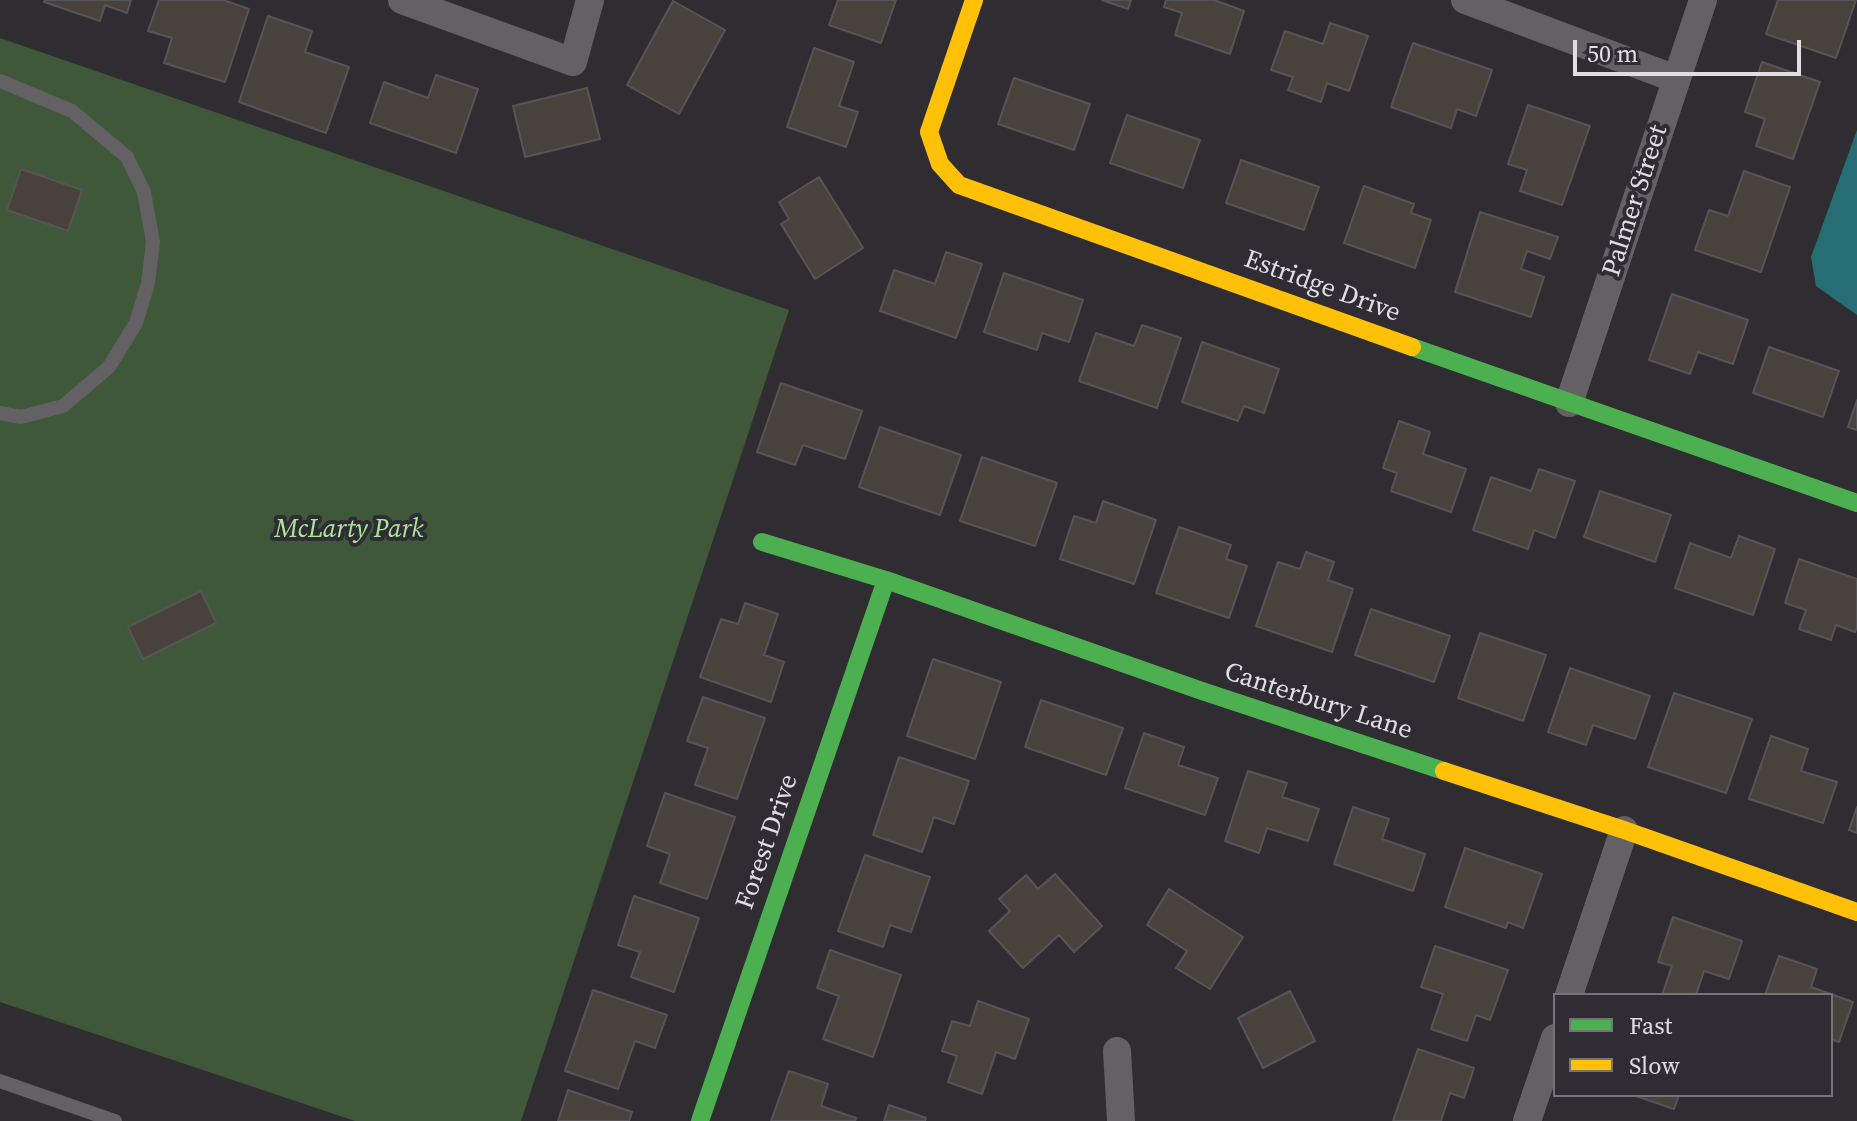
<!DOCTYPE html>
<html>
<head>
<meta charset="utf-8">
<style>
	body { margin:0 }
	#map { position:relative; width:1857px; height:1121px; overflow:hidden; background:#302d32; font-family:"Source Serif 4",serif }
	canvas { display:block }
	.legend { position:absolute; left:1553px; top:993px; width:280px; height:104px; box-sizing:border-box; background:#302c33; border:2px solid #767379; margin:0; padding:10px 14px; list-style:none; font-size:24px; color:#e0dee2 }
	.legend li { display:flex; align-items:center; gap:16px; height:40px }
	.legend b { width:40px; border:2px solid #767379 }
	.scale { position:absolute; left:1573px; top:40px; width:228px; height:36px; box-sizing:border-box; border:4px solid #e0dee2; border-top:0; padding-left:10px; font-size:24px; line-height:28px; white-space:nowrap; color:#e0dee2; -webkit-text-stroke:6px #302c33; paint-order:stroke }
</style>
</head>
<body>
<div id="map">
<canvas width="1857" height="1121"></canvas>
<ul class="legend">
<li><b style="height:10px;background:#4caf50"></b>Fast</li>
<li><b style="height:10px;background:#ffc107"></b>Slow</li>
</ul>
<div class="scale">50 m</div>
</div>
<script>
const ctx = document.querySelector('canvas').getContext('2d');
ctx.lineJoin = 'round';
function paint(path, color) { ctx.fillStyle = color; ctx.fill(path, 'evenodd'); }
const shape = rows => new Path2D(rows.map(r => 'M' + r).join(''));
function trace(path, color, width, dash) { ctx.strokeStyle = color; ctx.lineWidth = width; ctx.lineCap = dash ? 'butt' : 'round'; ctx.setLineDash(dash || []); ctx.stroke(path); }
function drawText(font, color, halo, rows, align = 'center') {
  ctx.font = font + ' "Source Serif 4",serif'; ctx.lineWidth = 8; ctx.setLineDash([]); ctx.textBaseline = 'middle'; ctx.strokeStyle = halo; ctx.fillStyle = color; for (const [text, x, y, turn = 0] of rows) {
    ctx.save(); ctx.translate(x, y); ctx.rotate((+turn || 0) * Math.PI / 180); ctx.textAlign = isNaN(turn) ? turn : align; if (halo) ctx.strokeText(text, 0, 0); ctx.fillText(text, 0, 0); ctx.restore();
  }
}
const green = shape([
	[0,38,789,310,521,1121,355,1121,0,1002]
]);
const water = shape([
	[1857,130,1857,315,1816,286,1811,257]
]);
const building = shape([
	[45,0,131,0,127,13,105,5,100,21,44,2,45,0],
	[159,0,223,0,249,9,225,82,164,63,172,38,148,31,159,0],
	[838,0,896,0,881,43,829,25,838,0],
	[1102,0,1131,0,1128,9,1102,0],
	[1166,0,1214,0,1244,11,1230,54,1175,35,1182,13,1164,7,1166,0],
	[1778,0,1856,0,1836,58,1766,34,1778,0],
	[673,1,725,30,679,114,627,85,673,1],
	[268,16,312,31,305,52,349,67,326,133,239,102,268,16],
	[1330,23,1368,36,1349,91,1327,83,1321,102,1288,90,1293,77,1271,70,1285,31,1323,44,1330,23],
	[1413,43,1492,70,1476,116,1457,109,1451,128,1391,107,1413,43],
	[814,48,854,62,839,106,858,112,846,147,787,127,814,48],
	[1762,62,1820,82,1793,159,1756,146,1765,119,1745,112,1762,62],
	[436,75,478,89,456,153,370,123,384,82,428,98,436,75],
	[1014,78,1090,104,1074,150,998,124,1014,78],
	[587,88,600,139,525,157,513,106,587,88],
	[1528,105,1590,126,1562,205,1520,191,1527,170,1508,164,1528,105],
	[1127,115,1200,140,1183,188,1110,163,1127,115],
	[1241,160,1319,187,1304,230,1226,203,1241,160],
	[21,169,82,190,68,231,7,210,21,169],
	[1744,171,1790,187,1761,272,1695,250,1709,210,1728,216,1744,171],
	[819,177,863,248,815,279,781,224,789,219,779,202,819,177],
	[1364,186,1414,204,1411,213,1431,220,1415,268,1344,243,1364,186],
	[1480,212,1558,237,1550,259,1527,251,1521,269,1544,277,1531,317,1455,292,1480,212],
	[946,252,982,264,956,338,880,311,894,270,935,284,946,252],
	[1004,273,1083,300,1069,342,1042,333,1037,350,984,332,1004,273],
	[1672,294,1748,320,1733,364,1698,352,1690,374,1649,360,1672,294],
	[1142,325,1181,338,1157,408,1079,381,1096,333,1134,346,1142,325],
	[1202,342,1279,369,1264,413,1244,406,1238,421,1182,402,1202,342],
	[1769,347,1839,371,1823,417,1753,393,1769,347],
	[781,383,862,411,845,459,803,445,795,465,757,452,781,383],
	[1857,400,1857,430,1848,427,1857,400],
	[1399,421,1430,432,1423,454,1466,469,1451,512,1391,491,1397,473,1383,468,1399,421],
	[880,427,961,455,940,515,859,487,880,427],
	[982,457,1057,483,1035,546,960,521,982,457],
	[1539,469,1575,481,1555,538,1534,530,1528,549,1473,530,1491,477,1531,491,1539,469],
	[1600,491,1671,515,1655,562,1584,537,1600,491],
	[1103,501,1156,520,1134,584,1060,559,1074,516,1096,523,1103,501],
	[1179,527,1231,545,1226,559,1247,566,1229,618,1156,593,1179,527],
	[1739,536,1775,549,1753,615,1675,588,1690,543,1731,558,1739,536],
	[1306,552,1334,562,1328,580,1353,589,1332,652,1256,626,1278,562,1300,569,1306,552],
	[1799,559,1857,579,1857,627,1855,632,1836,625,1831,640,1799,629,1806,610,1785,603,1799,559],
	[201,591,216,623,143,659,128,627,201,591],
	[745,603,778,614,764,655,784,662,771,702,700,677,721,619,738,624,745,603],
	[1371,609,1450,636,1434,682,1355,655,1371,609],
	[1480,633,1546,655,1523,721,1458,698,1480,633],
	[933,659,1001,682,975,759,907,736,933,659],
	[1570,668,1650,696,1635,739,1593,725,1586,745,1548,732,1570,668],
	[1674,693,1752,719,1726,793,1648,767,1674,693],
	[703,697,765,718,737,799,695,785,708,748,687,741,703,697],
	[1041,700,1123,728,1106,775,1025,747,1041,700],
	[1144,733,1184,747,1178,765,1218,778,1205,815,1125,788,1144,733],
	[1771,736,1808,749,1801,771,1837,782,1823,823,1749,799,1771,736],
	[899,757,969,781,954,824,934,817,922,852,873,835,899,757],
	[1248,771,1287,783,1282,797,1319,809,1308,841,1267,828,1259,853,1225,841,1248,771],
	[665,793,735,817,707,899,660,883,670,854,647,846,665,793],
	[1353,807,1389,819,1382,839,1425,854,1413,891,1334,864,1353,807],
	[1857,807,1857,833,1849,830,1857,807],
	[1465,848,1542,874,1523,928,1508,922,1506,928,1445,907,1465,848],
	[865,855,930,877,911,932,890,925,883,947,838,931,865,855],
	[1055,874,1102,926,1074,952,1059,935,1023,968,989,931,1010,911,999,899,1026,875,1038,889,1055,874],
	[1169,889,1243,937,1210,989,1176,968,1187,951,1147,925,1169,889],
	[634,896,699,918,674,992,631,977,640,952,618,945,634,896],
	[1673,917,1742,941,1729,979,1704,971,1696,995,1662,995,1672,966,1658,962,1673,917],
	[1435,946,1508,970,1490,1020,1476,1015,1467,1041,1431,1029,1443,994,1421,987,1435,946],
	[830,950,901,975,873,1057,823,1039,839,996,817,988,830,950],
	[1779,956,1817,969,1811,987,1853,1002,1839,1042,1831,1039,1831,995,1765,995,1779,956],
	[593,990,667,1015,655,1048,635,1041,618,1089,565,1071,593,990],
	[1290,991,1315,1041,1263,1068,1238,1018,1290,991],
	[978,1001,1029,1019,1015,1059,996,1052,982,1094,948,1082,957,1056,942,1051,952,1021,970,1026,978,1001],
	[1418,1049,1474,1068,1464,1098,1450,1093,1441,1121,1393,1121,1418,1049],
	[789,1071,828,1084,821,1106,856,1118,855,1121,771,1121,789,1071],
	[568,1090,632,1112,629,1121,558,1121,568,1090],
	[1633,1095,1679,1095,1674,1109,1633,1095],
	[889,1105,926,1118,925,1121,884,1121,889,1105]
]);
const lane = shape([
	[0,81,72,111,127,157,144,192,153,242,148,283,136,323,109,367,63,406,21,417,0,413],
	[0,1081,115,1121]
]);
const street = shape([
	[402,0,573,62,590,0],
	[1465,0,1676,79],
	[1569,403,1703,0],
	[1569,995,1624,830],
	[1117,1051,1121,1121],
	[1527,1121,1555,1038]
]);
const fast = shape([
	[1412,347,1857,503],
	[762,542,886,580,1202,691,1444,771],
	[700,1121,886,580]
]);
const slow = shape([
	[974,0,929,132,940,164,959,185,1412,347],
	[1444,771,1624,830,1857,912]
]);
const streetNames = [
	["Palmer Street",1636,201,-72],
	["Estridge Drive",1322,287,20],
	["Canterbury Lane",1318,702,18],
	["Forest Drive",768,842,-71]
];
const parkNames = [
	["McLarty Park",349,530]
];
paint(green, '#3f5839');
paint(water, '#276e74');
paint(building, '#49423c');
trace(building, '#565456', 2);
trace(lane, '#636164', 14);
trace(street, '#636164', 28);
trace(fast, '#4caf50', 18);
trace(slow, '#ffc107', 18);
drawText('26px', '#e0dee2', '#302c33', streetNames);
drawText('italic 26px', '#a9e799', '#302c33', parkNames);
</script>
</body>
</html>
